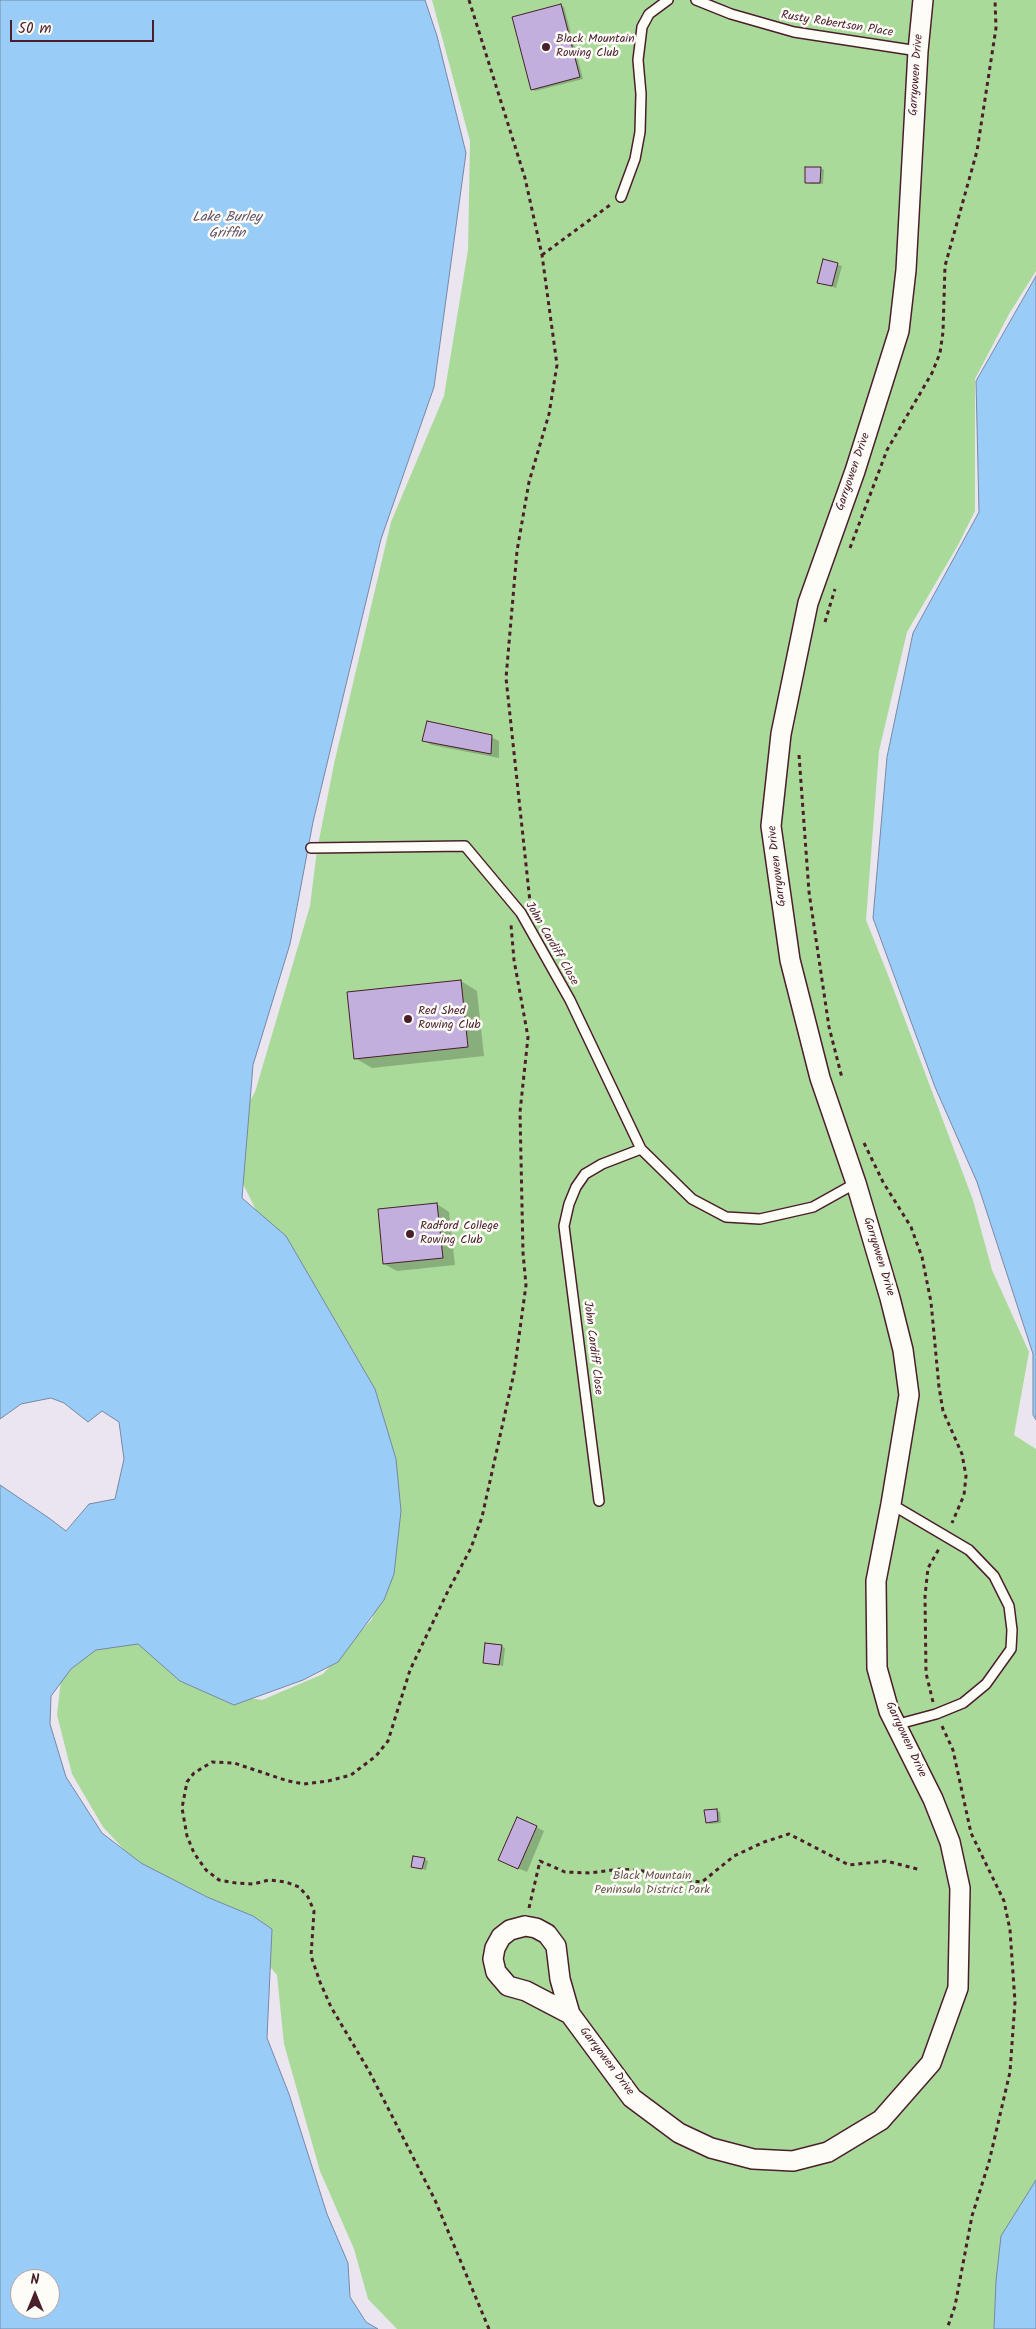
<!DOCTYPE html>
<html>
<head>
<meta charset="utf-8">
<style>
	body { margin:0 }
	#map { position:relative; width:1036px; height:2329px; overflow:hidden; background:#ebe5f0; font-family:Kalam,sans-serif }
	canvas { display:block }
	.north { position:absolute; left:10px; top:2269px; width:50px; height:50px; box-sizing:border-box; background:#fdfcf7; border:1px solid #b5a4a5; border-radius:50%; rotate:0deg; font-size:14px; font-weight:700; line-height:20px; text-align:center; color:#4a1f2b }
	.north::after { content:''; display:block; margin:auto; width:18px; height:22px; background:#4a1f2b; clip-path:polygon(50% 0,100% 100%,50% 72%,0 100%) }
	.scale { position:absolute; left:10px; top:20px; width:144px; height:22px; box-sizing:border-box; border:2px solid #4a1f2b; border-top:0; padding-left:6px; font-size:15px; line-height:18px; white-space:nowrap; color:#4a1f2b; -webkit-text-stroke:4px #fdfcf7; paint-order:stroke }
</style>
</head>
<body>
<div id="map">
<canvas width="1036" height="2329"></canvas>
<div class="north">N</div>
<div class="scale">50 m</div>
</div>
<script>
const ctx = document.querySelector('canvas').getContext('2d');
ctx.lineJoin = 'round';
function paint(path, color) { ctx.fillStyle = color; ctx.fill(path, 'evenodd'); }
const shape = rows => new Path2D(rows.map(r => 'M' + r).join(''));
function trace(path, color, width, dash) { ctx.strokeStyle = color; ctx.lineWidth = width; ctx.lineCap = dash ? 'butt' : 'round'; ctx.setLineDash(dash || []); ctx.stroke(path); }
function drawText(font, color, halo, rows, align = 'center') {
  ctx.font = font + ' Kalam,sans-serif'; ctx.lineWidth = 5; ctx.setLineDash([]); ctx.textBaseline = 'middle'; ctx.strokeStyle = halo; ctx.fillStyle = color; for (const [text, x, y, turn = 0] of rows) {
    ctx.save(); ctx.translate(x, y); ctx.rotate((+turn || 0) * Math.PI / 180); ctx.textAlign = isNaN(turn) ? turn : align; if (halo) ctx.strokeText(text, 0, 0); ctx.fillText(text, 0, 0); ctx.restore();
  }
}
const green = shape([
	[432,0,1036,0,1036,271,1009,314,975,379,975,511,958,545,907,632,879,751,866,920,890,980,973,1200,992,1270,1029,1352,1014,1435,1036,1449,1036,2201,997,2329,397,2329,368,2299,354,2249,320,2171,284,2044,277,1975,247,1940,143,1870,103,1827,72,1774,57,1715,62,1670,78,1647,131,1631,217,1693,262,1700,323,1674,372,1619,396,1551,263,1224,240,1178,244,1112,255,1092,310,906,317,850,334,764,391,522,444,396,468,250,470,141]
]);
const water = shape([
	[0,0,425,0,437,36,466,153,434,387,381,539,313,822,290,944,253,1065,242,1198,286,1236,375,1389,396,1459,401,1511,394,1574,384,1600,338,1662,303,1680,234,1705,180,1681,138,1644,96,1650,71,1669,51,1696,50,1724,66,1777,102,1833,141,1863,207,1897,253,1916,272,1929,267,2038,289,2094,327,2214,348,2263,350,2297,366,2322,378,2329,0,2329,0,1485,49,1518,66,1531,89,1504,115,1499,124,1459,119,1422,102,1411,88,1422,64,1403,51,1398,21,1404,0,1419,0,0],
	[20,2279,50,2279,50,2309,20,2309,20,2279],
	[1036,276,1036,1420,1033,1415,1033,1354,977,1182,935,1087,873,918,887,757,913,633,979,512,976,381,1036,276],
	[1036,2180,1036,2329,994,2329,996,2281,1001,2236,1036,2180]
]);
const shadow = shape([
	[561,5,564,7,583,79,535,91,532,89],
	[821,168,824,170,823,184,810,184,806,182],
	[824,261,842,266,836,288,818,282],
	[491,737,499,741,499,758,432,745,424,741],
	[461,981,477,991,484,1056,372,1068,355,1058],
	[437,1204,449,1212,455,1265,397,1271,384,1264],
	[501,1646,505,1648,503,1666,484,1662],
	[716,1810,720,1812,721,1823,710,1824,707,1822],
	[536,1827,544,1831,527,1872,508,1864],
	[424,1859,428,1861,426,1870,413,1866]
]);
const building = shape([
	[561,4,580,77,531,90,512,17,561,4],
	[805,167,821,167,820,183,805,183,805,167],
	[823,259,838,263,832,286,817,283,823,259],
	[427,721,492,735,491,754,422,741,427,721],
	[461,980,468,1047,354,1059,347,992,461,980],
	[437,1203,443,1258,383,1264,378,1209,437,1203],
	[485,1643,502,1645,499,1665,483,1663,485,1643],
	[717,1809,718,1821,706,1823,704,1810,717,1809],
	[517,1817,537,1826,518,1869,498,1860,517,1817],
	[413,1856,425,1858,422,1869,411,1867,413,1856]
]);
const path = shape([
	[469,0,525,178,542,255,557,365,549,414,529,482,517,551,506,678,530,902],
	[542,255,610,205],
	[850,548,887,450,932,373,940,353,943,332,945,266,977,151,996,28,995,0],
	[825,622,835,589],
	[799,755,809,892,829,1027,842,1078],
	[864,1143,883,1182,911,1227,922,1257,931,1302,939,1387,943,1411,962,1454,966,1476,964,1495,952,1523],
	[933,1702,926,1673,925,1596,928,1568,940,1547],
	[942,1726,953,1750,971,1833,1004,1901,1010,1930,1015,2002,1010,2072,989,2162,972,2216,955,2306,947,2329],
	[529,1908,540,1861,565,1872,590,1873,621,1869,643,1871,661,1878,702,1882,734,1856,764,1842,789,1834,849,1865,886,1861,921,1870],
	[489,2329,435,2200,369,2071,331,2007,320,1982,311,1956,314,1911,308,1897,299,1887,286,1882,269,1880,253,1884,236,1883,219,1880,206,1870,194,1853,187,1836,182,1808,187,1782,194,1773,212,1762,234,1763,288,1781,304,1784,328,1781,351,1775,376,1756,388,1741,410,1670,447,1593,471,1548,482,1517,514,1373,526,1285,523,1253,520,1112,528,1037,514,960,511,925]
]);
const lane = shape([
	[696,0,731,14,794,32,918,51],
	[621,197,635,159,640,132,641,94,638,60,642,27,649,14,668,0],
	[311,848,465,846,521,913,570,1000,641,1149,692,1199,726,1217,760,1219,813,1207,856,1183],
	[599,1501,564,1226,569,1204,576,1187,585,1174,602,1164,641,1149],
	[891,1504,969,1550,994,1576,1009,1606,1012,1630,1011,1649,986,1684,963,1703,936,1714,895,1725]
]);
const street = shape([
	[525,1926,536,1928,547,1934,556,1946,560,1979,570,2014,526,1991,508,1986,496,1972,493,1959,495,1948,501,1937,510,1930,525,1926],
	[570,2014,632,2098,679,2133,711,2148,753,2159,793,2161,828,2152,881,2120,931,2063,958,1988,960,1888,950,1842,933,1799,889,1711,877,1668,876,1581,891,1504,909,1395,903,1350,890,1298,856,1183,820,1078,790,960,771,826,781,734,808,603,855,471,899,331,906,270,918,51,923,0]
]);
const markers = [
	[546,47,5,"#4a1f2b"],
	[408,1019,5,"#4a1f2b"],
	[410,1234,5,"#4a1f2b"]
];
const streetNames = [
	["Rusty Robertson Place",837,25,9],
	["Garryowen Drive",917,75,-86],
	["Garryowen Drive",854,472,-71],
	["Garryowen Drive",778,866,-97],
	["John Cardiff Close",551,944,60],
	["Garryowen Drive",878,1257,73],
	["John Cardiff Close",592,1348,83],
	["Garryowen Drive",905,1740,65],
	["Garryowen Drive",606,2062,53]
];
const poiNames = [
	["Black Mountain",556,40],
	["Rowing Club",556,54],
	["Red Shed",418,1012],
	["Rowing Club",418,1026],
	["Radford College",420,1227],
	["Rowing Club",420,1241]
];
const parkNames = [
	["Black Mountain",652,1877],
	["Peninsula District Park",652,1891]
];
const waterNames = [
	["Lake Burley",227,219],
	["Griffin",227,235]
];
paint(green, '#aada9a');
paint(water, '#99ccf6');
trace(water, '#7987a5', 1);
paint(shadow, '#0003');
paint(building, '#c2afde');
trace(building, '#4a1f2b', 1);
trace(lane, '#4a1f2b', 12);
trace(street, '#4a1f2b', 22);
trace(path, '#4a1f2b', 3, [4, 4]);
trace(lane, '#fdfcf7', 9);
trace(street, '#fdfcf7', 19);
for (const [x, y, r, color] of markers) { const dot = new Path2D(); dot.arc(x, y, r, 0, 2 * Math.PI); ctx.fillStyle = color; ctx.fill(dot); trace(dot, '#fdfcf7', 2); }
drawText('12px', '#4a1f2b', '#fdfcf7', streetNames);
drawText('12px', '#4a1f2b', '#fdfcf7', poiNames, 'left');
drawText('12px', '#67574c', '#fdfcf7', parkNames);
drawText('italic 14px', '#625368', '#fdfcf7', waterNames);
</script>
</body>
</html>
